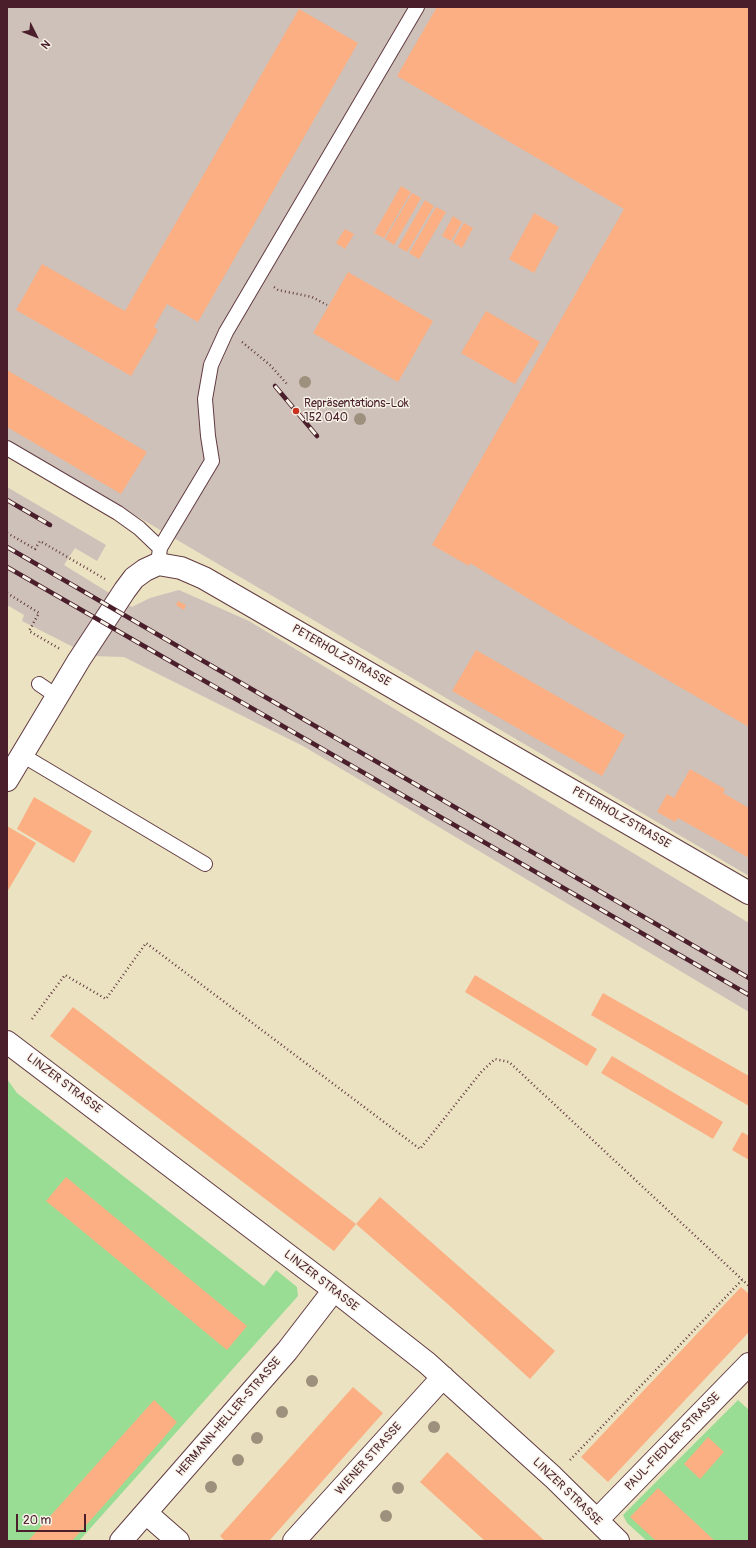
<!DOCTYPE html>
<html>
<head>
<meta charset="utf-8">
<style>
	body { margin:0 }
	#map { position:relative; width:756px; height:1548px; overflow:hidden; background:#ebe2c1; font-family:Pangolin,sans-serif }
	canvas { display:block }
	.frame { position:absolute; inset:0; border:8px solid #4a1f2b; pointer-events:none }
	.north { position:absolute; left:16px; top:16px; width:40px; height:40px; -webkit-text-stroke:3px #f7f3e8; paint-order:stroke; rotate:132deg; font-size:11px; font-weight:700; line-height:16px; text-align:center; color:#4a1f2b }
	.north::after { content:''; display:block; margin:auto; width:14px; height:18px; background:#4a1f2b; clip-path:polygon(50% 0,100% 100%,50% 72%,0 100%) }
	.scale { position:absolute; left:16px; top:1514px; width:70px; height:18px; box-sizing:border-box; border:2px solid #4a1f2b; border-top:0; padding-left:5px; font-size:12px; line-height:14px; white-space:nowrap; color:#4a1f2b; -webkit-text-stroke:3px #f7f3e8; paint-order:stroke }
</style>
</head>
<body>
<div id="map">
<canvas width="756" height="1548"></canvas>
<div class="frame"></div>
<div class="north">N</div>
<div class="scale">20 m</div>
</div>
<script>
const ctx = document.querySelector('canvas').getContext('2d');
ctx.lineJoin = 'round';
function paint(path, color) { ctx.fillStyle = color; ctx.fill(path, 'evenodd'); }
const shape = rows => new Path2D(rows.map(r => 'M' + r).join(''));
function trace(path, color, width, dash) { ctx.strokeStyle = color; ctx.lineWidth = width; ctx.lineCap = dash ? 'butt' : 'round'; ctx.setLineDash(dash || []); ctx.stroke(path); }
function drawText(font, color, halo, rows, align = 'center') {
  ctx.font = font + ' Pangolin,sans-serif'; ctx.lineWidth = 3; ctx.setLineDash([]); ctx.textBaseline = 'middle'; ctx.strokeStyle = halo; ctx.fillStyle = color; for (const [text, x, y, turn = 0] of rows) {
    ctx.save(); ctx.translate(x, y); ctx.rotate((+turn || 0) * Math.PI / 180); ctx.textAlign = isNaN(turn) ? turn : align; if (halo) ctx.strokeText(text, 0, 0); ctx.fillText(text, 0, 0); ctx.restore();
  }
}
const industrial = shape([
	[7,7,749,7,749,876,7,440],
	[7,487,106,545,97,561,75,548,64,565,132,607,150,598,179,590,249,621,749,923,749,1012,303,746,124,657,91,656,22,621,24,615,7,605]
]);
const green = shape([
	[7,1079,17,1093,264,1286,276,1270,297,1287,298,1296,79,1541,7,1541],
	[738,1400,749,1410,749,1541,647,1541,627,1523,623,1515]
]);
const building = shape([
	[437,7,749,7,749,727,567,622,470,563,469,566,432,545,624,209,397,76],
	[299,9,358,43,198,322,167,304,154,327,158,330,131,376,16,310,42,264,125,311],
	[401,186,411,192,384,238,374,233],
	[412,193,421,198,394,245,385,239],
	[425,200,434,206,407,252,398,247],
	[436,207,446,212,419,259,409,253],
	[534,213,559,227,534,273,509,259],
	[453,216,462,222,451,241,442,236],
	[464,223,473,228,462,248,453,242],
	[345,229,354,234,345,249,336,243],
	[348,272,433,321,398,382,313,333],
	[486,311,540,342,515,384,461,353],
	[7,370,147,452,121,494,7,427],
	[178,601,186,605,184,610,176,605],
	[476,650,625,735,602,776,452,691],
	[690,769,725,789,723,793,749,808,749,858,678,818,675,822,657,812,667,794,674,798],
	[34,797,92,831,74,863,17,829],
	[7,826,36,843,7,892],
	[475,975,597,1049,587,1066,465,992],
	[603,993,749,1076,749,1106,591,1015],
	[73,1007,356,1224,334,1251,50,1036],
	[612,1056,723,1122,713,1139,601,1073],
	[742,1132,749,1136,749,1160,732,1150],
	[66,1177,247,1326,227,1350,46,1201],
	[380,1197,555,1351,530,1379,450,1306,356,1224],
	[741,1287,749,1294,749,1332,608,1482,581,1457],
	[353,1387,383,1413,269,1541,225,1541,220,1536],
	[154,1400,177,1422,161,1441,72,1541,28,1541],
	[708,1437,724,1452,700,1479,684,1464],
	[447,1452,469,1472,545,1541,485,1541,420,1482],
	[658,1488,715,1541,656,1541,630,1517]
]);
const path = shape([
	[274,287,278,290,312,297,327,305],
	[242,342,270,365,287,384],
	[7,533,35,549,40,541,105,579],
	[7,593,39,613,29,631,60,649],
	[32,1019,65,975,106,999,146,943,420,1149,482,1071,495,1059,509,1062,749,1286],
	[570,1460,742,1280]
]);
const lane = shape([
	[7,448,118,513,139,528,160,548],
	[158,564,160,548,212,461,208,436,205,399,211,365,226,332,417,7],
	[39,684,58,697],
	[22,755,205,864]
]);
const street = shape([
	[7,780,79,660,125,590,134,578,145,570,158,564,181,568,204,578,749,893],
	[7,1042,334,1290,427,1363,553,1477,618,1541],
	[146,1513,178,1541],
	[597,1520,749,1364],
	[121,1541,287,1351,334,1290],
	[294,1541,443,1377]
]);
const rail = shape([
	[275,386,317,436],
	[7,500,50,525],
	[7,547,749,978],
	[7,567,749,995]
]);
const trees = [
	[305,382],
	[360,419],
	[312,1381],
	[282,1412],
	[434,1427],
	[257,1438],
	[238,1460],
	[211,1487],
	[398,1488],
	[386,1516]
];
const markers = [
	[296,411,4,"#c8321e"]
];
const poiNames = [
	["Repräsentations-Lok",304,404],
	["152 040",304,418]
];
const streetNames = [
	["PETERHOLZSTRASSE",341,656,30],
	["PETERHOLZSTRASSE",621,818,30],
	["LINZER STRASSE",64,1084,37],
	["LINZER STRASSE",321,1281,38],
	["HERMANN-HELLER-STRASSE",229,1417,-49],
	["PAUL-FIEDLER-STRASSE",673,1442,-46],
	["WIENER STRASSE",369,1459,-48],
	["LINZER STRASSE",567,1492,44]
];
paint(industrial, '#cec1ba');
paint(green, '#99dd95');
paint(building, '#fbaf83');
trace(lane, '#623c42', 16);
trace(street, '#623c42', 24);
trace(path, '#623c42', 2.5, [1, 3]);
trace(lane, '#fff', 14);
trace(street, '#fff', 22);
trace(rail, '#4a1f2b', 4.5);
trace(rail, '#f7f3e8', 3, [9]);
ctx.fillStyle = '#9d917d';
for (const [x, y] of trees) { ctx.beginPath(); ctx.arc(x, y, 6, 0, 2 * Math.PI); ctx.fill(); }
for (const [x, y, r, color] of markers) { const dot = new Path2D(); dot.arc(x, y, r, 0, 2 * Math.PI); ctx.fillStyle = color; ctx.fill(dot); trace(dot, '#f7f3e8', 1.5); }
drawText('12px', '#4a1f2b', '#f7f3e8', poiNames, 'left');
drawText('12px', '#4a1f2b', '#f7f3e8', streetNames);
</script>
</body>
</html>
